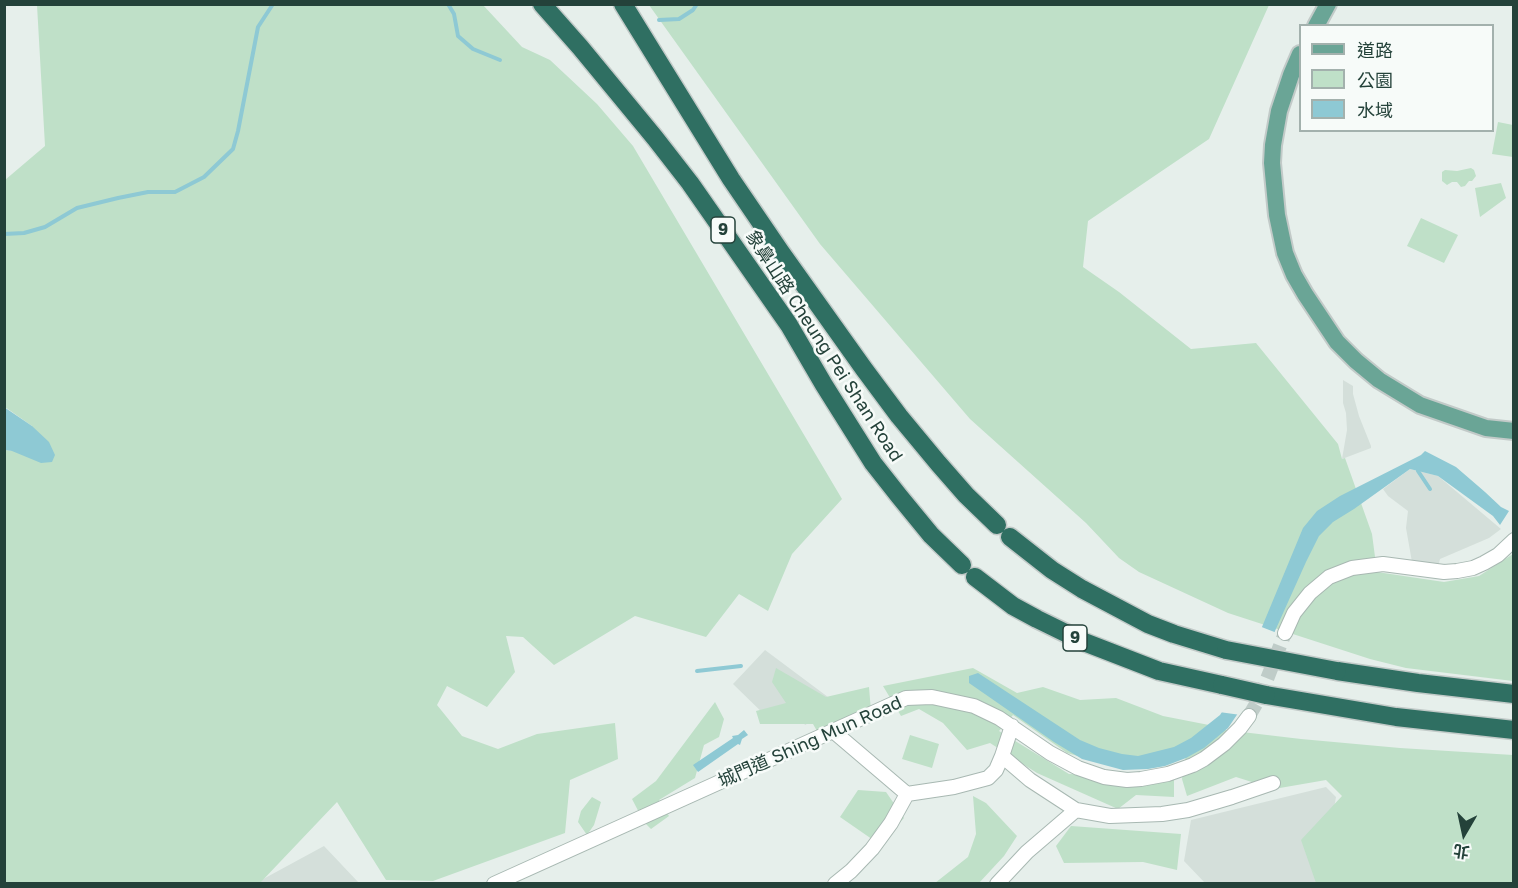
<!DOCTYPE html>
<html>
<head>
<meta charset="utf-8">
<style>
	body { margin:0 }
	#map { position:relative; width:1518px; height:888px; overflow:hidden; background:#e6efeb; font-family:"Golos Text","Noto Sans TC",sans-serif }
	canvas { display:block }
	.frame { position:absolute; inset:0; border:6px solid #24423a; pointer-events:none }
	.legend { position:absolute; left:1299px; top:24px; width:195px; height:108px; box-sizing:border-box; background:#f7fbf9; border:2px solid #a3b1ad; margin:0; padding:8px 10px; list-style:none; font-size:18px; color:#24423a }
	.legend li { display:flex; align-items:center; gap:12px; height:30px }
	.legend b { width:30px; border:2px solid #a3b1ad }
	.north { position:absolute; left:1434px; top:804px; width:60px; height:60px; -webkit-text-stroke:4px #f7fbf9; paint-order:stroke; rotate:189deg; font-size:16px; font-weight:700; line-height:24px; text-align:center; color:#24423a }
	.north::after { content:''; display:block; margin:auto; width:21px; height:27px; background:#24423a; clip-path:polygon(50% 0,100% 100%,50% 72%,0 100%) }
</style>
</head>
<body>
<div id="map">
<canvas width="1518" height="888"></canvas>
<div class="frame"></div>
<ul class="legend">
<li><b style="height:8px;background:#6aa596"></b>道路</li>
<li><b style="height:16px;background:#bfe0c8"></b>公園</li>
<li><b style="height:16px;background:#8ec9d4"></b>水域</li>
</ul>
<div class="north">北</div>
</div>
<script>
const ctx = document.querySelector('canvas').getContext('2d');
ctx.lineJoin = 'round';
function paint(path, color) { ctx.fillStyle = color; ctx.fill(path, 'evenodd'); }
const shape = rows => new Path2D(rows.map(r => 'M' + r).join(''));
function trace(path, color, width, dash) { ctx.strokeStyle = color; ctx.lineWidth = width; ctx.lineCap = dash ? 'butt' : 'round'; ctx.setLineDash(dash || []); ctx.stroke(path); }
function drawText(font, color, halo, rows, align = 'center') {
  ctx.font = font + ' "Golos Text","Noto Sans TC",sans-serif'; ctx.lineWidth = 5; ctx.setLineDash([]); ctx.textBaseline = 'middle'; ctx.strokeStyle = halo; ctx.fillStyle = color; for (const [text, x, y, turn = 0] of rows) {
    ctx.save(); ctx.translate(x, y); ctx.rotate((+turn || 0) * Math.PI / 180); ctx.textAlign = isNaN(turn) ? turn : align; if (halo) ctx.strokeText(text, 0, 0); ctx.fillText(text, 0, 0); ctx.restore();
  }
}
const built = shape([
	[1343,380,1353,386,1353,394,1359,416,1371,446,1371,448,1342,459,1347,430,1346,413,1343,403],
	[1410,469,1438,476,1501,529,1489,538,1440,559,1438,567,1412,562,1406,528,1408,511,1388,496,1383,489],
	[765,650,840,706,805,725,802,720,772,722,733,684],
	[1326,787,1336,797,1321,883,1205,883,1184,861,1191,820],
	[324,846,359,883,254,884]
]);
const green = shape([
	[37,5,483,5,522,47,550,60,597,104,633,146,842,499,792,554,768,611,739,594,706,637,635,616,554,665,523,637,506,636,515,672,487,707,447,686,437,705,462,736,498,749,537,734,615,723,618,759,570,780,565,833,433,881,386,880,337,802,260,883,5,883,5,450,12,451,32,426,5,407,5,180,45,146],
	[649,5,1269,5,1209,139,1088,221,1083,267,1119,292,1191,349,1256,343,1338,444,1342,459,1345,458,1372,534,1377,572,1444,582,1479,576,1513,554,1513,681,1406,668,1370,659,1228,613,1139,572,1119,558,1086,523,970,419,820,244],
	[1498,122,1513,125,1513,157,1492,154],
	[1471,168,1474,170,1476,176,1472,181,1469,181,1465,186,1461,187,1457,182,1452,182,1447,185,1442,181,1442,172,1445,170,1457,171],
	[1501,183,1506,198,1480,217,1475,188],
	[1421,218,1458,235,1444,263,1407,246],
	[776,668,826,697,869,687,871,711,817,731,813,724,760,724,756,711,786,703,772,682],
	[973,668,1017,693,1043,687,1080,700,1116,698,1163,716,1209,725,1208,728,1301,739,1400,748,1513,755,1513,883,1316,883,1301,840,1342,796,1326,780,1274,789,1236,777,1187,796,1182,779,1186,754,1114,766,1067,753,1013,715,999,731,1069,774,1174,779,1174,797,1136,795,1118,809,1037,773,990,743,967,750,943,723,919,709,901,716,883,686],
	[715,702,724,719,719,737,704,745,695,778,659,800,669,816,651,829,644,822,632,799,656,781],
	[910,735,939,744,932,768,902,759],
	[858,790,886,792,904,818,879,844,840,817],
	[973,796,986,803,1017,836,1004,856,979,883,935,883,968,857,976,834],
	[592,797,601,802,594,825,587,835,578,822,581,811],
	[1071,826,1181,834,1177,870,1143,862,1064,863,1056,846]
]);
const water = shape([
	[4,407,32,426,49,442,55,455,52,462,41,463,12,451,5,450],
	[1425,451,1456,467,1485,492,1501,507,1509,511,1500,525,1493,516,1438,476,1410,469,1354,509,1333,522,1319,536,1306,562,1275,631,1249,697,1228,728,1204,748,1186,758,1165,766,1148,769,1123,770,1082,759,1054,742,969,683,969,676,978,673,1080,740,1099,748,1122,754,1138,756,1174,747,1191,738,1220,715,1235,692,1303,528,1317,511,1340,496,1421,455],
	[744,730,748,735,742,739,740,745,738,744,698,772,693,765,733,738,732,736,738,735]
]);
const pier = shape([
	[1259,626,1277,633,1252,698,1241,715,1219,712,1232,691]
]);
const stream = shape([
	[448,4,454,14,458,36,473,49,500,60],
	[659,20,679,19,693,10,697,4],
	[4,234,24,233,45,227,77,208,118,198,148,192,175,192,204,177,233,149,238,131,258,27,273,4],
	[1418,468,1418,471,1430,489],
	[697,671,741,666]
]);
const minorTunnel = shape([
	[1249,716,1260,697,1285,633]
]);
const minor = shape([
	[1285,633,1294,613,1310,593,1329,577,1352,568,1383,564,1444,572,1457,571,1473,568,1484,563,1498,555,1514,540],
	[833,731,907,794,954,787,988,778,996,770,1002,756,1030,780,1076,810,1110,816,1162,814,1188,810,1232,797,1273,783],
	[1002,756,1012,726],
	[494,884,906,698,932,697,974,706,999,718,1050,753,1078,768,1104,777,1127,780,1141,779,1168,774,1193,765,1204,759,1224,744,1240,728,1249,716],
	[835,884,851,871,872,849,891,823,907,794],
	[997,884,1027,852,1076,810]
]);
const major = shape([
	[1316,26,1328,4],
	[1300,54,1291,75,1279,111,1273,145,1272,163,1277,215,1285,253,1294,275,1305,294,1337,342,1356,361,1379,380,1420,405,1486,428,1514,431]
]);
const highway = shape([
	[542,4,580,47,655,138,690,183,789,325,824,385,873,463,899,496,931,535,962,565],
	[623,4,731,179,780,251,864,369,899,416,938,463,966,495,997,525],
	[1010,537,1052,570,1082,589,1148,624,1174,634,1226,650],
	[975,577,1013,606,1037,619,1084,642,1159,671,1222,685],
	[1337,671,1418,683,1514,694],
	[1266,695,1396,717,1514,730]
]);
const highwayBridge = shape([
	[1226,650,1337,671],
	[1222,685,1266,695]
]);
const shields = [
	[723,230,24],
	[1075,638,24]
];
const shieldNames = [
	["9",723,230],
	["9",1075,638]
];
const streetNames = [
	["象鼻山路 Cheung Pei Shan Road",824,346,57],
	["城門道 Shing Mun Road",810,742,-24]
];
paint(built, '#d4dfda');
paint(green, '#bfe0c8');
paint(water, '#8ec9d4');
paint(pier, '#e6efeb');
trace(stream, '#8ec9d4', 4);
trace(minorTunnel, '#bfccc8', 14, [14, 7]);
trace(minor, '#a8b8b2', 16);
trace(major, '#c2cac8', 20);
trace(highway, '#c2cac8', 21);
trace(minor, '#fff', 14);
trace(major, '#6aa596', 16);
trace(highway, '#2f6f62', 18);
trace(highwayBridge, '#c2cac8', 21, []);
trace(highwayBridge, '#2f6f62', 18);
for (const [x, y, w] of shields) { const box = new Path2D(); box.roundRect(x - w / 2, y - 13, w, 26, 4.5); ctx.fillStyle = '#f7fbf9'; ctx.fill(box); trace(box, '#24423a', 1.5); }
drawText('bold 16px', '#24423a', null, shieldNames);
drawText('18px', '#24423a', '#f7fbf9', streetNames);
</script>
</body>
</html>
